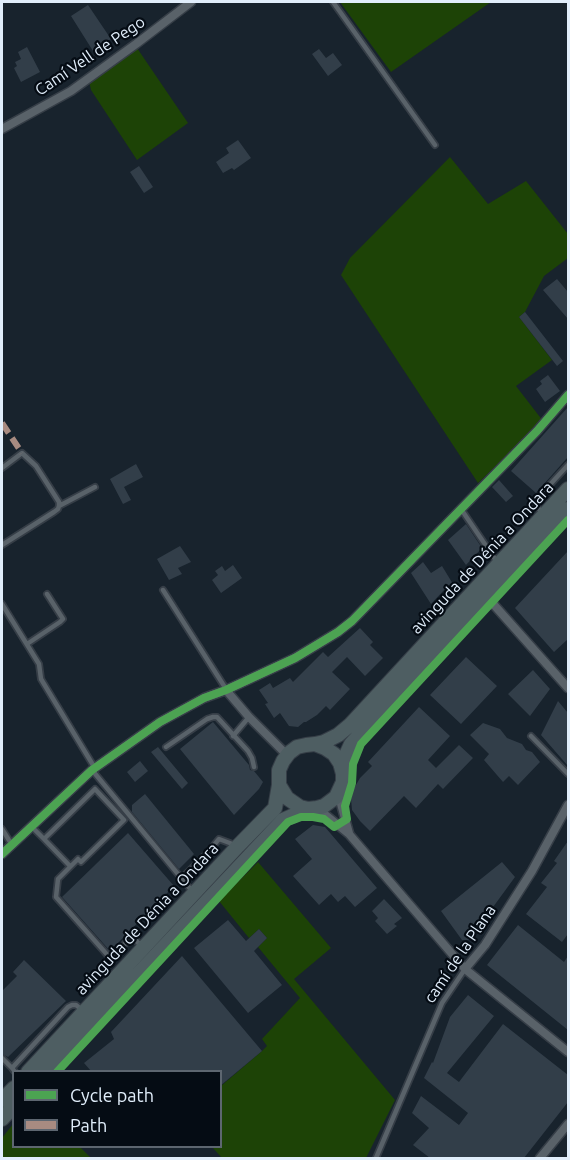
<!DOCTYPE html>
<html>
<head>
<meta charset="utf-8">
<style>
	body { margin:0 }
	#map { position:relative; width:570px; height:1160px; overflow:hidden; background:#18232d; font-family:Ubuntu,sans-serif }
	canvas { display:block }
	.frame { position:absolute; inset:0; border:3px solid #e1eefb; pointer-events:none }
	.legend { position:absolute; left:12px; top:1070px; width:210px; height:78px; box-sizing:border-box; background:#050c14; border:2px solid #5d6670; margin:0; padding:8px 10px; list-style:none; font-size:18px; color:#e1eefb }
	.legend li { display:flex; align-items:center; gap:12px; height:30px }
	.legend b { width:30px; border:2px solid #5d6670 }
</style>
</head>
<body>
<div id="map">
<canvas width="570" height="1160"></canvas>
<div class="frame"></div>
<ul class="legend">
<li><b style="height:8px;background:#4ca352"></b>Cycle path</li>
<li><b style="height:8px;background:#a88b81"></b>Path</li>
</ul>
</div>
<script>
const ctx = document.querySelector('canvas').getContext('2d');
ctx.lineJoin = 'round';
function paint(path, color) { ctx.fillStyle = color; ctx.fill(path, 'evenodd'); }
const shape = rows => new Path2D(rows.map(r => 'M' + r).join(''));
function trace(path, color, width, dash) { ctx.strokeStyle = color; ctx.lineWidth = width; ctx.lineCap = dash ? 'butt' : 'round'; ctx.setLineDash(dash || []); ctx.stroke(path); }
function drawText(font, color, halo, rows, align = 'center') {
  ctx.font = font + ' Ubuntu,sans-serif'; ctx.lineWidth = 4.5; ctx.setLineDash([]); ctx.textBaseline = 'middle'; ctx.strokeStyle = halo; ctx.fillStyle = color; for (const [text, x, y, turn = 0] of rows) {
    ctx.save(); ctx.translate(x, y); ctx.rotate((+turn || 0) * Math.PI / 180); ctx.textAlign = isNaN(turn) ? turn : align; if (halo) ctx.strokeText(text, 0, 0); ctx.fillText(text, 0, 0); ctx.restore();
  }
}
const green = shape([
	[340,2,491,2,391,72],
	[137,48,188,123,137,160,91,90,89,81],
	[450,157,488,204,526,181,568,234,568,258,544,276,525,312,519,317,552,360,516,386,543,421,478,483,341,275,350,258],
	[258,862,331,948,294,979,395,1100,366,1158,222,1158,212,1147,220,1146,221,1086,262,1051,267,1046,262,1039,300,998,258,947,267,938,259,929,249,938,219,901],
	[13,1124,14,1146,80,1147,91,1158,2,1158,2,1138]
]);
const building = shape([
	[88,5,111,39,93,51,71,16],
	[27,47,40,72,21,82,14,68,17,66,15,62,21,59,18,52],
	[319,49,326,58,333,53,342,65,328,76,312,54],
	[238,140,251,158,234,170,232,168,223,173,216,162,229,153,226,148],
	[139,166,153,187,144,193,130,172],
	[557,279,568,292,568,319,543,290],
	[525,312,563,361,557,366,519,317],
	[548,375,560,391,545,402,536,389,542,384,540,381],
	[568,407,568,457,536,493,511,471],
	[136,464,143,477,124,487,131,500,123,504,110,479],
	[499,480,513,496,506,502,492,487],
	[466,524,482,548,466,565,448,540],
	[180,546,191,562,178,568,182,574,169,580,157,559],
	[568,551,568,639,554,652,515,608],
	[423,562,431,573,442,566,453,584,446,588,431,604,411,573],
	[233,565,242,578,221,593,212,580,218,575,215,571,222,566,225,571],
	[360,628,373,642,370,645,383,658,365,676,347,657,332,672,350,689,330,710,326,706,317,715,306,722,304,722,298,727,289,726,280,713,274,718,265,704,268,703,259,690,270,683,273,688,290,678,293,682,323,652,328,657],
	[466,657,497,686,461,724,430,695],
	[533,670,550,689,530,716,508,694],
	[558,701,568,713,568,766,541,735],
	[419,707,450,736,428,760,436,768,459,745,473,758,443,789,438,784,416,808,404,796,370,831,360,821,352,810,351,799,353,790,360,778,372,766,368,762],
	[213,722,249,765,250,770,254,771,263,782,259,789,234,815,180,749],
	[483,723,500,729,507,738,522,744,526,750,532,752,540,762,518,785,509,776,503,782,484,760,489,754,470,735],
	[158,747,188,783,182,789,151,752],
	[140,761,148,771,135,782,127,772],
	[145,794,194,854,179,869,132,812,132,805],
	[313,825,325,827,377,888,355,907,345,896,338,902,331,894,319,905,293,876,312,859,295,839],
	[128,833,174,886,110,951,62,897],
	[568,841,568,934,562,942,526,914,547,887,541,883,557,863,554,861],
	[502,862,515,877,469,940,462,940,441,911],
	[384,899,402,918,394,924,397,926,387,934,375,921,378,918,372,911],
	[228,920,246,941,259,929,267,938,254,951,282,985,248,1013,194,948],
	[518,925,564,962,568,956,568,1030,487,965],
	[182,956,262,1051,220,1086,220,1071,91,1071,84,1063,114,1039,111,1032],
	[24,960,66,1001,8,1057,2,1054,2,991,17,976,13,972],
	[468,995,494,1016,447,1073,459,1082,503,1024,568,1075,568,1102,524,1158,430,1158,413,1145,429,1128,412,1113,421,1096,459,1125,468,1113,424,1078,432,1062,433,1063,450,1017]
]);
const service = shape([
	[333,2,435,145],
	[2,468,22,453,36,466,59,502,59,506,58,509,54,512,2,545],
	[59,506,95,487],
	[461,509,497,562],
	[543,513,533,503,568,465],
	[163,590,226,689],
	[2,604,39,664,41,679,93,765,92,770,192,891],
	[27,644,60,622,63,619,47,594],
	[233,736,249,717],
	[531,736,568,774],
	[166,747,207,719,213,717,217,717,248,751,252,758,254,767],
	[32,827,44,839,95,789,124,820,81,862,78,859,58,879,56,897,111,959,132,936,141,946],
	[2,829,12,845],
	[44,839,70,866],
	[181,879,209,851,219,839,235,845],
	[2,1058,12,1068],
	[15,1072,12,1068,68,1007,72,1005,76,1005,82,1010],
	[376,1158,442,1003,465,969]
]);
const minor = shape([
	[2,129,71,91,136,44,191,2],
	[487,597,568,688],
	[226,690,249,717,287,755],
	[340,793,341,804,349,833],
	[317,808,349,834,465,969,568,1052],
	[2,854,92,770,160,722,204,698,226,690,295,658,338,632,352,621,537,431,568,395],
	[465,969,485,945,532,871,568,805],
	[540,1158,568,1124]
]);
const primary = shape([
	[315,744,324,742,338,735,350,725,568,489],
	[343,772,346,755,351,744,568,509],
	[28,1072,238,846,275,808,279,785],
	[46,1072,283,820,308,809,317,808,324,806,336,797,343,782,343,774,340,763,334,754,325,748,315,744,306,745,297,747,289,753,283,761,279,770,279,785,287,798,300,807,308,809],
	[2,1100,14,1088],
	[2,1119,14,1106]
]);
const quiet = shape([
	[2,423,22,453]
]);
const cycleway = shape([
	[2,854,92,770,160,722,204,698,226,690,295,658,338,632,352,621,537,431,568,395],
	[57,1072,288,822,301,817,313,817,324,819,334,827,347,819,345,806,352,783,353,764,361,744,568,520]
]);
const streetNames = [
	["Camí Vell de Pego",90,56,-34],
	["avinguda de Dénia a Ondara",482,558,-47],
	["avinguda de Dénia a Ondara",147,919,-47],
	["camí de la Plana",460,954,-56]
];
paint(green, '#1d4306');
paint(building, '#323e49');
trace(service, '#363e47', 8);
trace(minor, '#363e47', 11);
trace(primary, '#363e47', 16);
trace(service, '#596269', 4.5);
trace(minor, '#596269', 8);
trace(primary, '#4e5e62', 14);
trace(quiet, '#a88b81', 6, [12, 6]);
trace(cycleway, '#4ca352', 8);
drawText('16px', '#e1eefb', '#050c14', streetNames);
</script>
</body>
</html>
